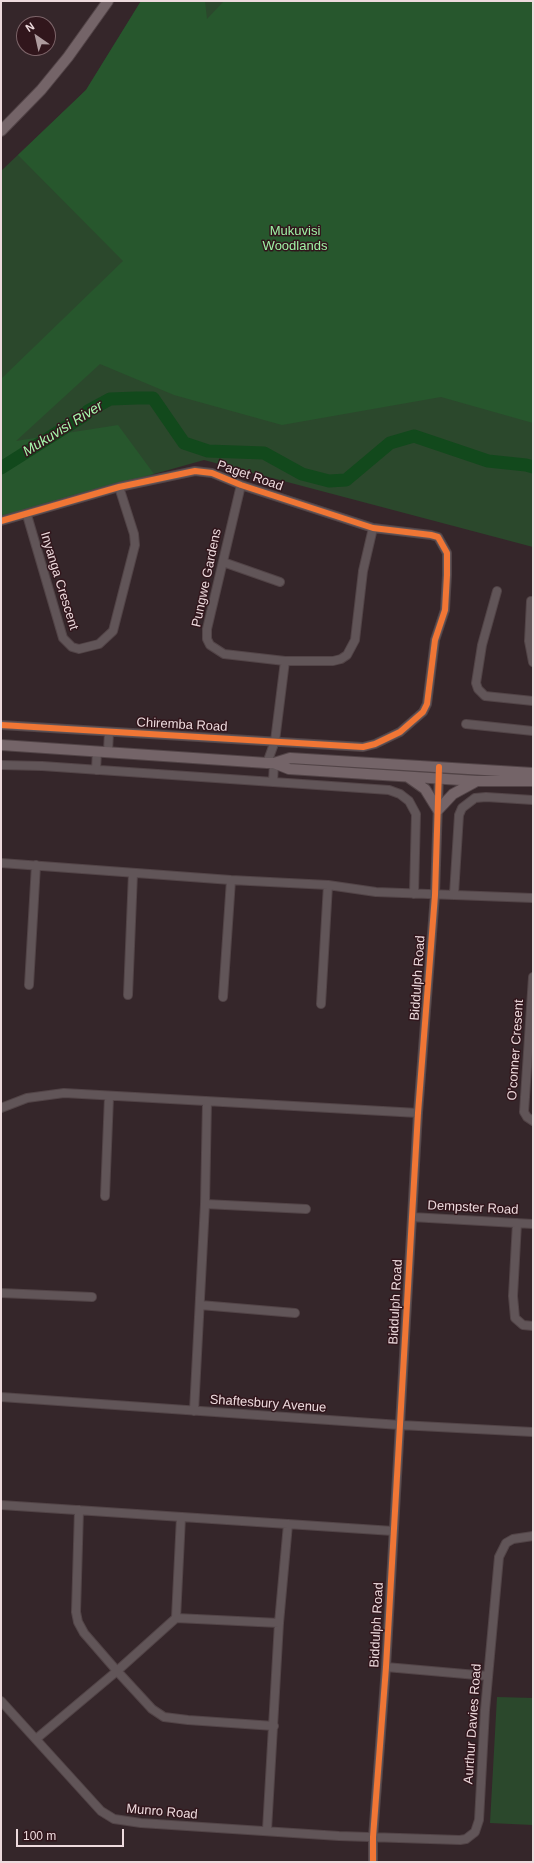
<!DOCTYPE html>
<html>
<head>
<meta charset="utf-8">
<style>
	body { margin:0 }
	#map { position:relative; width:534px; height:1863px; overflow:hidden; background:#35262a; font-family:Arial,sans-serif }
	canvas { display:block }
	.frame { position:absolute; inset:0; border:2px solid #eddadd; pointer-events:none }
	.north { position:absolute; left:16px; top:16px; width:40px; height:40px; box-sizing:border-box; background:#31161c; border:1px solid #7c6469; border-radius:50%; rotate:326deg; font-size:11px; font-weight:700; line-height:16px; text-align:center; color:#eddadd }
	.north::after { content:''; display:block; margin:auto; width:14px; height:18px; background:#ad9b9e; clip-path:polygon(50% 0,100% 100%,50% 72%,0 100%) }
	.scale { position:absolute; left:16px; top:1829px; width:108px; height:18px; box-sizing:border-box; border:2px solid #eddadd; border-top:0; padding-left:5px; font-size:12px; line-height:14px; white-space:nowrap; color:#eddadd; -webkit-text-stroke:3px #31161c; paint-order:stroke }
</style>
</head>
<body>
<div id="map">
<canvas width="534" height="1863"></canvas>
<div class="frame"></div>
<div class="north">N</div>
<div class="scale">100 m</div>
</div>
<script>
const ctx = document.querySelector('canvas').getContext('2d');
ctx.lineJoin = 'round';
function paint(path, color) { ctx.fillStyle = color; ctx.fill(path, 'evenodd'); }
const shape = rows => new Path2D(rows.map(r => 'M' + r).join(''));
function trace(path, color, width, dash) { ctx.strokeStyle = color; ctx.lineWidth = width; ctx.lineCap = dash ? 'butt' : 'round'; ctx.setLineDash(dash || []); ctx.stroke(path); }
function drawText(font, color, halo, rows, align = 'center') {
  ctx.font = font + ' Arial,sans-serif'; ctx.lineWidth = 3; ctx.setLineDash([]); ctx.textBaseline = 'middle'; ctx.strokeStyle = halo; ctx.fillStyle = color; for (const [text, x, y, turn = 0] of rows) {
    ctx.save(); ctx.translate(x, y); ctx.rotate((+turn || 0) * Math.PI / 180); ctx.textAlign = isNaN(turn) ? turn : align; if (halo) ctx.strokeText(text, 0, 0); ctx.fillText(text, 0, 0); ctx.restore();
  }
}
const green = shape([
	[141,1,533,1,533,547,204,460,1,517,1,171,86,90],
	[497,1697,533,1698,533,1825,490,1823]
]);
const forest = shape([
	[141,1,205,1,207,19,224,1,533,1,533,423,441,397,282,425,174,395,100,364,16,441,118,425,154,474,1,517,1,379,123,261,18,155,86,90]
]);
const river = shape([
	[1,468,85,415,88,411,110,399,137,398,153,398,184,443,208,451,264,453,302,474,329,481,346,480,390,443,414,436,488,461,526,465,533,467]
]);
const minor = shape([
	[241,485,207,629,207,639,210,645,224,654,285,661,333,661,341,659,347,655,355,640,363,571,373,528],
	[27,515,63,638,72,647,79,649,99,644,113,631,135,545,134,534,119,487],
	[1,521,119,487,195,471,212,473,241,485,373,528,431,535,438,537,447,553,447,575,445,610,435,640,427,704,423,712,400,732,375,744,363,747,1,725],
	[223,562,280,582],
	[497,591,482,645,476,683,478,689,485,696,533,701],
	[531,601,529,641,533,662],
	[466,724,533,731],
	[108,751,109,732],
	[267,763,275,741,285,661],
	[1,765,42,766,389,790,400,794,409,801,416,814,414,894],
	[96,770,97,751],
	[273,782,274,763],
	[1,863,231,880,328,885,376,892,533,898],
	[454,894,459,815,462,808,475,798,486,797,533,800],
	[533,977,524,1112,527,1117,533,1121],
	[29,985,36,865],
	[128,995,133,873],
	[223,997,231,880],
	[321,1004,328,885],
	[1,1108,27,1098,64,1093,418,1113],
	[105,1196,109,1097],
	[205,1204,306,1209],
	[412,1217,533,1224],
	[517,1223,513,1296,515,1318,523,1325,533,1326],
	[1,1293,92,1297],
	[200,1305,295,1313],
	[1,1397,400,1425,533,1432],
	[194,1411,205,1204,207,1102],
	[1,1505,393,1531],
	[79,1510,76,1612,78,1622,84,1633,117,1671,152,1709,164,1717,188,1720,274,1726],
	[181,1517,176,1618,279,1623],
	[386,1667,488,1676],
	[1,1701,101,1811,114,1819,141,1823,339,1836,460,1840,466,1839,475,1832,479,1820,485,1710,499,1557,506,1543,513,1539,533,1536],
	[36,1739,117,1671,176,1618],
	[267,1830,279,1623,288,1524],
	[373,1862,373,1837,386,1667,418,1113,435,895,439,773]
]);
const major = shape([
	[1,131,41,90,68,57,108,1],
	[1,745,267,763,274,763,290,758,533,773],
	[274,763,289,769,477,781,533,781],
	[408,777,425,789,438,810,453,794,475,782]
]);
const cycleway = shape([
	[1,521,119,487,195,471,212,473,241,485,373,528,431,535,438,537,447,553,447,575,445,610,435,640,427,704,423,712,400,732,375,744,363,747,1,725],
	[373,1862,373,1837,386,1667,418,1113,435,895,439,767]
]);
const parkNames = [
	["Mukuvisi",295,231],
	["Woodlands",295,246]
];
const streetNames = [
	["Paget Road",250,476,19],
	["Pungwe Gardens",207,578,-78],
	["Inyanga Crescent",59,581,73],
	["Chiremba Road",182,725,3],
	["Biddulph Road",418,978,-86],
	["O'conner Cresent",516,1050,-86],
	["Dempster Road",473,1208,3],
	["Biddulph Road",396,1302,-87],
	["Shaftesbury Avenue",268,1404,4],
	["Biddulph Road",377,1625,-87],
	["Aurthur Davies Road",473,1724,-86],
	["Munro Road",162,1812,5]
];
const waterNames = [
	["Mukuvisi River",63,429,-32]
];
paint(green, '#2b482c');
paint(forest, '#27572d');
trace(river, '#12491c', 13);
trace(minor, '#524447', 10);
trace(major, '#524447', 12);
trace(minor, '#615558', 8);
trace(major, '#746468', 10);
trace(cycleway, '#f07635', 6);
drawText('13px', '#9ff2a5', '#31161c', parkNames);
drawText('13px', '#eddadd', '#31161c', streetNames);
drawText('italic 14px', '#a6f9ac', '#31161c', waterNames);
</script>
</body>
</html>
